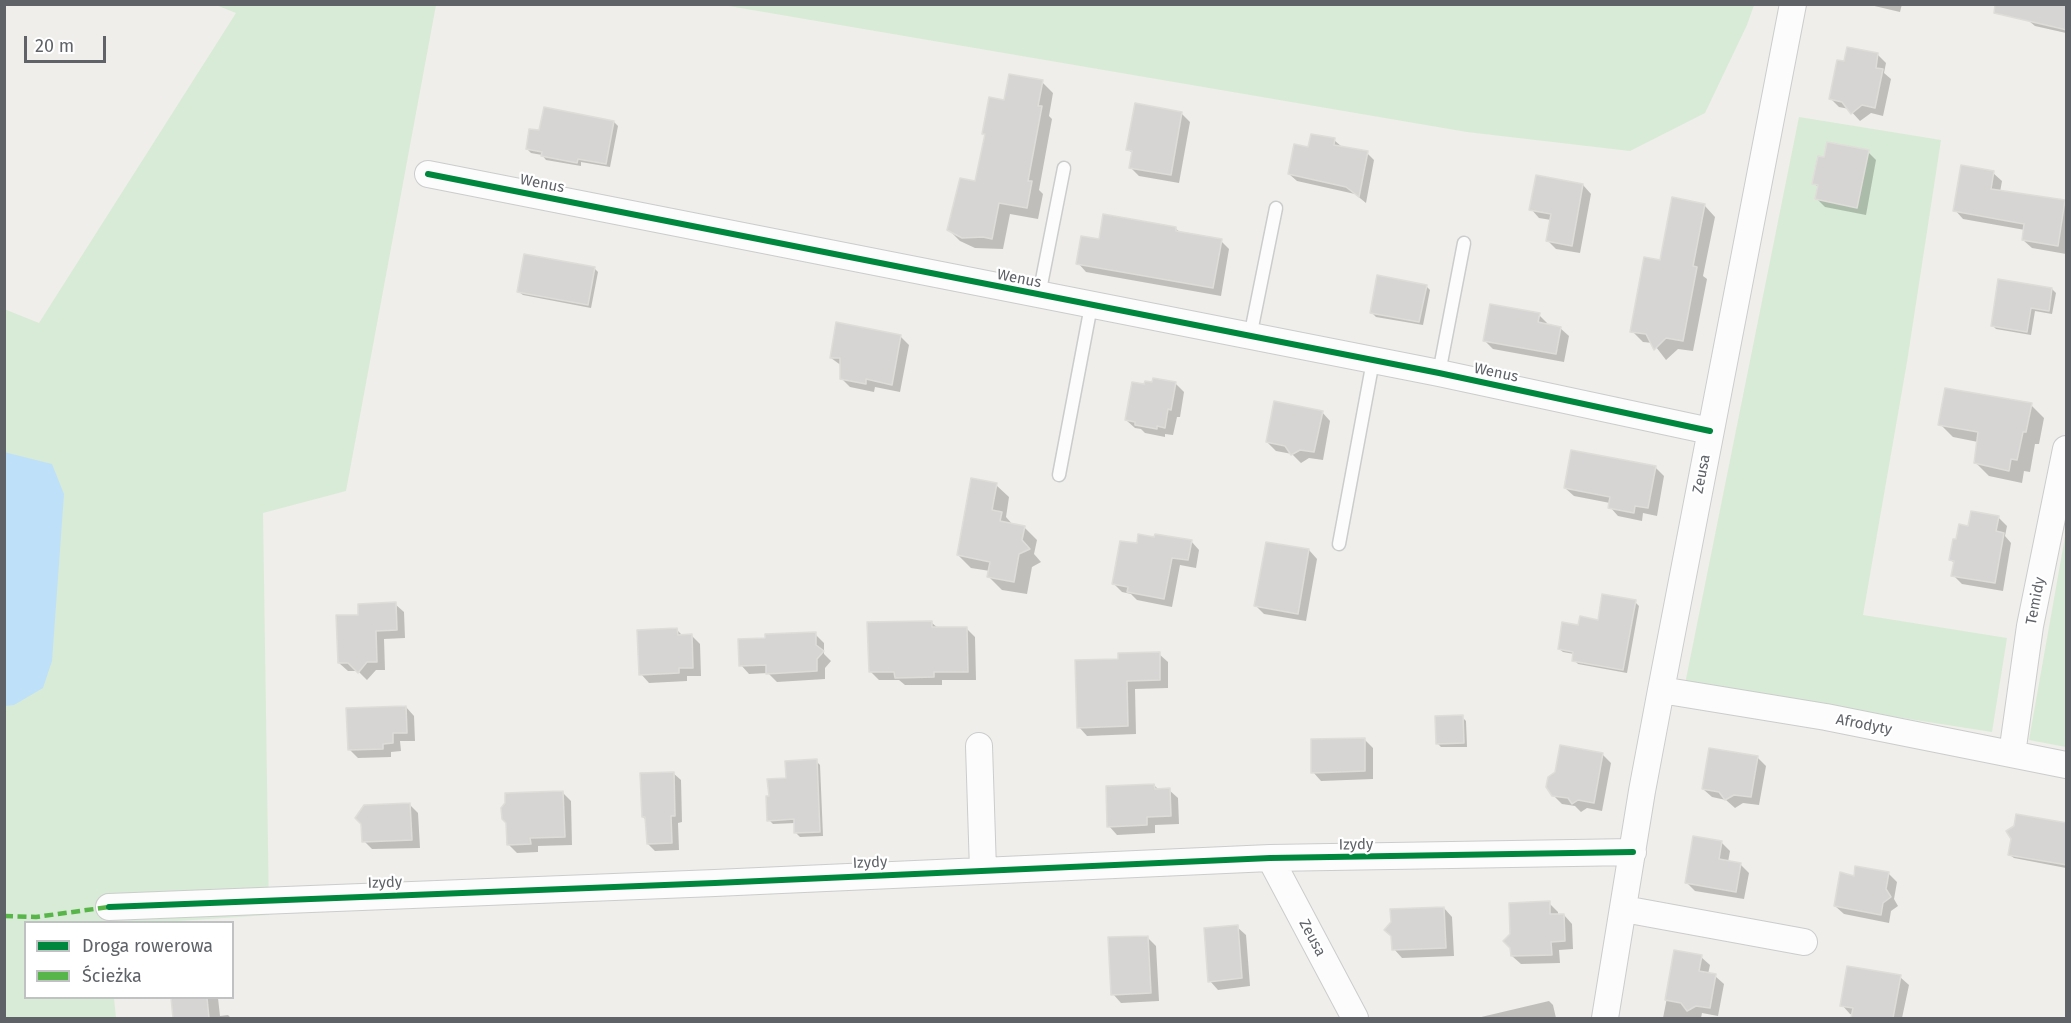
<!DOCTYPE html>
<html>
<head>
<meta charset="utf-8">
<style>
	body { margin:0 }
	#map { position:relative; width:2071px; height:1023px; overflow:hidden; background:#efeeea; font-family:"Fira Sans",sans-serif }
	canvas { display:block }
	.frame { position:absolute; inset:0; border:6px solid #5f6368; pointer-events:none }
	.legend { position:absolute; left:24px; top:921px; width:210px; height:78px; box-sizing:border-box; background:#fff; border:2px solid #bfc1c3; margin:0; padding:8px 10px; list-style:none; font-size:18px; color:#5f6368 }
	.legend li { display:flex; align-items:center; gap:12px; height:30px }
	.legend b { width:30px; border:2px solid #bfc1c3 }
	.scale { position:absolute; left:24px; top:36px; width:82px; height:27px; box-sizing:border-box; border:3px solid #5f6368; border-top:0; padding-left:8px; font-size:18px; line-height:21px; white-space:nowrap; color:#5f6368; -webkit-text-stroke:4px #fff; paint-order:stroke }
</style>
</head>
<body>
<div id="map">
<canvas width="2071" height="1023"></canvas>
<div class="frame"></div>
<ul class="legend">
<li><b style="height:8px;background:#00873e"></b>Droga rowerowa</li>
<li><b style="height:8px;background:#58b549"></b>Ścieżka</li>
</ul>
<div class="scale">20 m</div>
</div>
<script>
const ctx = document.querySelector('canvas').getContext('2d');
ctx.lineJoin = 'round';
function paint(path, color) { ctx.fillStyle = color; ctx.fill(path, 'evenodd'); }
const shape = rows => new Path2D(rows.map(r => 'M' + r).join(''));
function trace(path, color, width, dash) { ctx.strokeStyle = color; ctx.lineWidth = width; ctx.lineCap = dash ? 'butt' : 'round'; ctx.setLineDash(dash || []); ctx.stroke(path); }
function drawText(font, color, halo, rows, align = 'center') {
  ctx.font = font + ' "Fira Sans",sans-serif'; ctx.lineWidth = 4.5; ctx.setLineDash([]); ctx.textBaseline = 'middle'; ctx.strokeStyle = halo; ctx.fillStyle = color; for (const [text, x, y, turn = 0] of rows) {
    ctx.save(); ctx.translate(x, y); ctx.rotate((+turn || 0) * Math.PI / 180); ctx.textAlign = isNaN(turn) ? turn : align; if (halo) ctx.strokeText(text, 0, 0); ctx.fillText(text, 0, 0); ctx.restore();
  }
}
const green = shape([
	[216,5,436,5,346,491,263,513,269,915,163,922,26,922,26,998,114,998,116,1018,5,1018,4,309,39,323,236,13],
	[723,5,1754,4,1754,5,1747,25,1705,113,1630,151,1467,132],
	[1799,117,1941,140,1907,362,1863,615,2007,638,1992,732,1685,684],
	[2066,531,2066,747,2029,740]
]);
const water = shape([
	[4,452,52,464,64,494,52,661,43,688,14,705,5,706]
]);
const shadow = shape([
	[1866,4,1902,4,1900,12],
	[2066,4,2066,33,2035,26,2029,21],
	[1878,55,1886,63,1884,73,1891,79,1883,116,1871,113,1860,121,1849,109,1839,107,1831,99,1845,63],
	[1042,82,1053,93,1049,116,1052,119,1039,190,1043,194,1038,219,1010,214,1003,249,975,248,960,241,949,230,976,183,986,135,984,133,1006,101],
	[1181,113,1190,122,1179,183,1139,176,1130,167,1133,154,1128,149],
	[614,122,618,126,610,167,581,162,581,166,546,160,542,155,531,153,527,149,540,132],
	[1334,140,1342,147,1367,153,1374,160,1366,203,1355,194,1297,181,1289,174],
	[1868,152,1876,160,1866,215,1825,207,1817,199,1819,188,1814,183,1825,159],
	[1993,173,2002,181,2000,192,2064,202,2066,204,2066,254,2032,248,2023,240,2025,230,1963,219,1955,210],
	[1583,185,1591,194,1580,253,1556,249,1548,241,1551,220,1539,218,1531,209],
	[1705,206,1715,217,1703,276,1707,279,1693,351,1678,349,1666,360,1653,343,1643,342,1632,331,1661,261],
	[1175,228,1181,233,1221,241,1229,249,1221,296,1086,272,1078,263,1100,241],
	[594,268,598,272,591,308,523,295,519,292],
	[1426,286,1430,290,1423,325,1376,317,1372,313],
	[2052,289,2056,293,2052,314,2035,311,2031,335,1996,329,1992,325],
	[1539,315,1547,323,1547,326,1560,328,1569,336,1564,362,1493,349,1484,340],
	[900,336,909,345,900,392,875,387,874,392,850,387,842,379,842,366,831,358],
	[1176,384,1184,392,1180,417,1177,417,1173,435,1165,434,1165,437,1145,433,1141,429,1135,428,1126,420,1145,385],
	[2031,405,2044,418,2039,444,2035,444,2030,472,2024,471,2022,483,1989,476,1976,463,1978,442,1953,437,1940,424],
	[1322,412,1330,421,1323,460,1309,458,1301,463,1292,454,1276,451,1267,442],
	[1655,467,1664,476,1657,516,1643,513,1642,521,1618,516,1610,507,1610,503,1574,496,1565,488],
	[996,485,1009,497,1006,517,1013,525,1024,527,1037,540,1034,554,1041,562,1032,567,1027,594,1002,590,989,577,990,571,971,568,958,555],
	[1998,517,2007,526,2005,536,2011,543,2003,591,1962,584,1953,575,1955,564,1951,560],
	[1191,541,1199,550,1196,568,1180,565,1172,607,1137,600,1131,594,1122,592,1114,584],
	[1309,550,1317,559,1306,621,1264,614,1256,606],
	[1635,602,1639,606,1627,673,1578,664,1574,660,1574,654,1563,652,1559,649,1580,626,1599,621],
	[395,604,404,612,405,638,384,639,385,670,376,670,367,680,358,671,348,671,339,663,360,616],
	[932,623,938,628,966,628,975,637,976,680,942,680,942,685,905,685,899,680,879,680,870,671],
	[677,630,683,636,692,636,700,644,701,676,687,676,687,681,649,683,641,674],
	[815,634,824,643,824,654,831,661,825,668,825,679,777,682,768,673,749,674,741,665],
	[1159,654,1168,662,1168,688,1135,689,1136,734,1087,736,1079,727,1120,660],
	[406,707,414,716,415,741,400,741,401,751,391,752,391,757,358,758,349,749],
	[1462,717,1466,721,1467,747,1441,747,1437,743],
	[1364,739,1373,748,1373,779,1321,781,1313,772],
	[1602,754,1611,763,1602,811,1587,808,1581,812,1575,806,1562,804,1553,795],
	[1757,757,1766,766,1759,805,1743,803,1735,808,1726,800,1712,797,1703,789],
	[816,761,820,765,823,836,800,837,796,833,795,823,773,824,769,820,787,780],
	[673,773,681,780,682,822,678,823,679,850,655,851,648,844,647,821,643,817],
	[1154,785,1159,790,1169,790,1178,798,1179,824,1155,825,1155,833,1117,835,1109,826],
	[562,792,571,801,572,845,538,846,538,852,517,853,509,845,508,823],
	[410,805,418,813,420,848,372,849,364,841,363,824],
	[2066,824,2066,868,2014,858,2010,855],
	[1721,842,1730,851,1728,862,1740,864,1749,873,1744,899,1695,891,1687,883],
	[1888,873,1897,882,1894,899,1898,906,1891,911,1889,923,1844,914,1835,906,1855,877],
	[1549,903,1558,912,1558,915,1564,915,1572,924,1573,949,1559,950,1560,963,1521,964,1512,956],
	[1444,908,1452,917,1454,956,1402,958,1394,949],
	[1237,927,1246,935,1250,986,1218,990,1210,981],
	[1147,937,1156,946,1159,1001,1121,1003,1113,994],
	[1676,952,1701,957,1710,965,1708,974,1715,976,1724,984,1718,1016,1702,1013,1701,1018,1663,1018],
	[1900,977,1909,985,1902,1018,1853,1018,1854,1015,1850,1014,1842,1005],
	[172,998,218,998,220,1016,228,1015,231,1018,174,1018],
	[1549,1001,1553,1005,1556,1018,1477,1018]
]);
const building = shape([
	[1995,4,2067,4,2067,30,1994,13,1995,4],
	[1847,47,1878,53,1876,68,1883,69,1875,108,1862,105,1851,114,1842,102,1829,99,1837,60,1844,61,1847,47],
	[1009,74,1043,80,1038,106,1042,106,1028,181,1032,181,1027,208,999,203,992,239,983,237,962,238,947,230,960,178,975,181,985,134,982,134,989,97,1004,100,1009,74],
	[1135,103,1182,112,1171,175,1129,168,1132,151,1126,150,1135,103],
	[544,107,614,121,606,164,578,159,577,163,541,156,542,152,526,149,529,129,539,130,544,107],
	[1311,134,1335,138,1334,145,1368,151,1359,197,1346,187,1288,174,1294,144,1308,147,1311,134],
	[1827,142,1869,150,1857,208,1815,199,1818,185,1812,184,1818,156,1824,157,1827,142],
	[1961,165,1994,171,1991,189,2065,200,2058,246,2022,240,2024,224,1953,211,1961,165],
	[1536,175,1583,184,1572,246,1546,241,1551,214,1529,210,1536,175],
	[1672,197,1705,204,1693,266,1697,267,1683,341,1666,338,1654,350,1646,334,1630,332,1644,257,1660,260,1672,197],
	[1103,214,1176,227,1176,231,1222,239,1213,288,1076,264,1081,236,1099,239,1103,214],
	[524,254,595,267,588,305,517,292,524,254],
	[1377,275,1427,285,1419,322,1370,313,1377,275],
	[1998,279,2052,288,2049,311,2031,308,2027,332,1991,326,1998,279],
	[1490,304,1540,313,1538,322,1561,327,1556,354,1483,341,1490,304],
	[836,322,901,335,892,385,866,379,866,384,840,379,840,358,830,358,836,322],
	[1153,378,1176,382,1171,410,1168,409,1165,428,1157,426,1157,429,1135,425,1135,422,1125,420,1132,382,1144,384,1145,381,1152,382,1153,378],
	[1945,388,2032,403,2026,432,2023,432,2017,460,2011,459,2009,471,1974,463,1978,432,1938,425,1945,388],
	[1274,401,1323,411,1314,452,1300,450,1291,455,1285,446,1266,442,1274,401],
	[1571,450,1656,466,1648,508,1635,506,1634,513,1608,508,1610,497,1564,488,1571,450],
	[971,478,997,483,992,510,1002,512,1000,521,1025,526,1022,540,1030,549,1019,554,1014,582,987,577,990,562,957,555,971,478],
	[1971,511,1999,516,1996,531,2004,533,1995,583,1951,576,1954,561,1949,560,1953,539,1956,539,1959,524,1968,526,1971,511],
	[1138,534,1154,537,1155,534,1192,540,1188,560,1172,558,1164,599,1127,592,1128,587,1112,584,1120,541,1137,543,1138,534],
	[1266,542,1309,549,1298,614,1254,606,1266,542],
	[1602,594,1636,600,1623,670,1572,661,1573,652,1558,649,1562,622,1578,625,1580,616,1598,620,1602,594],
	[396,602,397,630,376,631,377,662,367,662,358,673,348,663,338,663,336,615,358,615,358,604,396,602],
	[932,621,932,627,967,627,968,672,934,672,934,677,895,678,894,672,869,672,867,622,932,621],
	[677,628,678,635,692,634,693,668,679,668,679,673,639,675,637,630,677,628],
	[816,632,816,645,824,651,817,659,817,671,766,674,766,665,739,666,738,639,765,638,765,634,816,632],
	[1160,652,1160,680,1127,681,1128,726,1077,728,1075,660,1118,659,1118,653,1160,652],
	[406,706,407,733,393,733,393,743,383,744,383,749,348,750,346,708,406,706],
	[1463,715,1464,743,1436,744,1435,716,1463,715],
	[1365,738,1365,771,1311,773,1311,739,1365,738],
	[1560,745,1603,753,1594,803,1578,800,1572,804,1568,798,1552,796,1546,787,1548,777,1555,772,1560,745],
	[1709,748,1758,756,1751,797,1734,795,1725,800,1719,792,1702,789,1709,748],
	[817,759,820,832,794,833,794,819,767,821,766,796,769,796,767,779,786,778,785,761,817,759],
	[674,772,675,816,671,816,672,843,647,844,645,817,642,817,640,773,674,772],
	[1154,784,1155,789,1170,788,1171,816,1147,817,1147,825,1107,827,1106,786,1154,784],
	[563,791,565,837,530,838,531,844,507,845,506,823,502,819,501,808,505,803,505,793,563,791],
	[410,803,412,840,362,842,361,824,355,818,364,805,410,803],
	[2016,814,2067,823,2067,865,2008,855,2011,839,2006,831,2014,826,2016,814],
	[1693,836,1722,841,1719,859,1741,863,1736,892,1685,883,1693,836],
	[1855,866,1889,872,1886,889,1891,897,1883,903,1881,915,1834,906,1840,872,1854,876,1855,866],
	[1550,901,1550,914,1564,914,1565,941,1551,942,1552,955,1511,956,1510,948,1503,941,1510,934,1509,903,1550,901],
	[1444,907,1446,948,1392,950,1391,936,1384,930,1391,922,1390,909,1444,907],
	[1238,925,1242,978,1208,982,1204,928,1238,925],
	[1148,936,1151,993,1111,995,1108,937,1148,936],
	[1674,950,1702,955,1699,971,1716,974,1710,1008,1696,1006,1687,1011,1681,1003,1665,1000,1674,950],
	[1847,966,1901,975,1893,1018,1851,1018,1853,1008,1840,1006,1847,966],
	[171,998,207,998,209,1018,173,1018,171,998]
]);
const lane = shape([
	[1039,295,1064,168],
	[1250,337,1276,208],
	[1439,373,1464,243],
	[1059,475,1091,306],
	[1339,544,1373,361]
]);
const street = shape([
	[428,174,1439,373,1710,431],
	[1661,690,1826,717,2066,765],
	[979,746,983,870],
	[2012,754,2030,626,2066,449],
	[1270,858,1355,1018],
	[109,907,715,883,1270,858,1633,852],
	[1624,909,1804,942],
	[1605,1018,1642,791,1661,690,1793,4]
]);
const quiet = shape([
	[4,916,36,917,109,907]
]);
const cycleway = shape([
	[428,174,1439,373,1710,431],
	[109,907,715,883,1270,858,1633,852]
]);
const streetNames = [
	["Wenus",542,184,11],
	["Wenus",1019,279,11],
	["Wenus",1496,373,12],
	["Zeusa",1702,474,-79],
	["Temidy",2036,601,-79],
	["Afrodyty",1864,725,11],
	["Izydy",1356,845,-1],
	["Izydy",870,863,-3],
	["Izydy",385,883,-2],
	["Zeusa",1312,938,62]
];
paint(green, '#d8ebd6');
paint(water, '#bfe0f9');
paint(shadow, '#0003');
paint(building, '#d6d5d3');
trace(building, '#deddd9', 1.5);
trace(lane, '#cbcccc', 15);
trace(street, '#cbcccc', 28);
trace(lane, '#fdfcfc', 12);
trace(street, '#fdfcfc', 26);
trace(quiet, '#58b549', 4.5, [9, 4.5]);
trace(cycleway, '#00873e', 6);
drawText('15px', '#5f6368', '#fff', streetNames);
</script>
</body>
</html>
